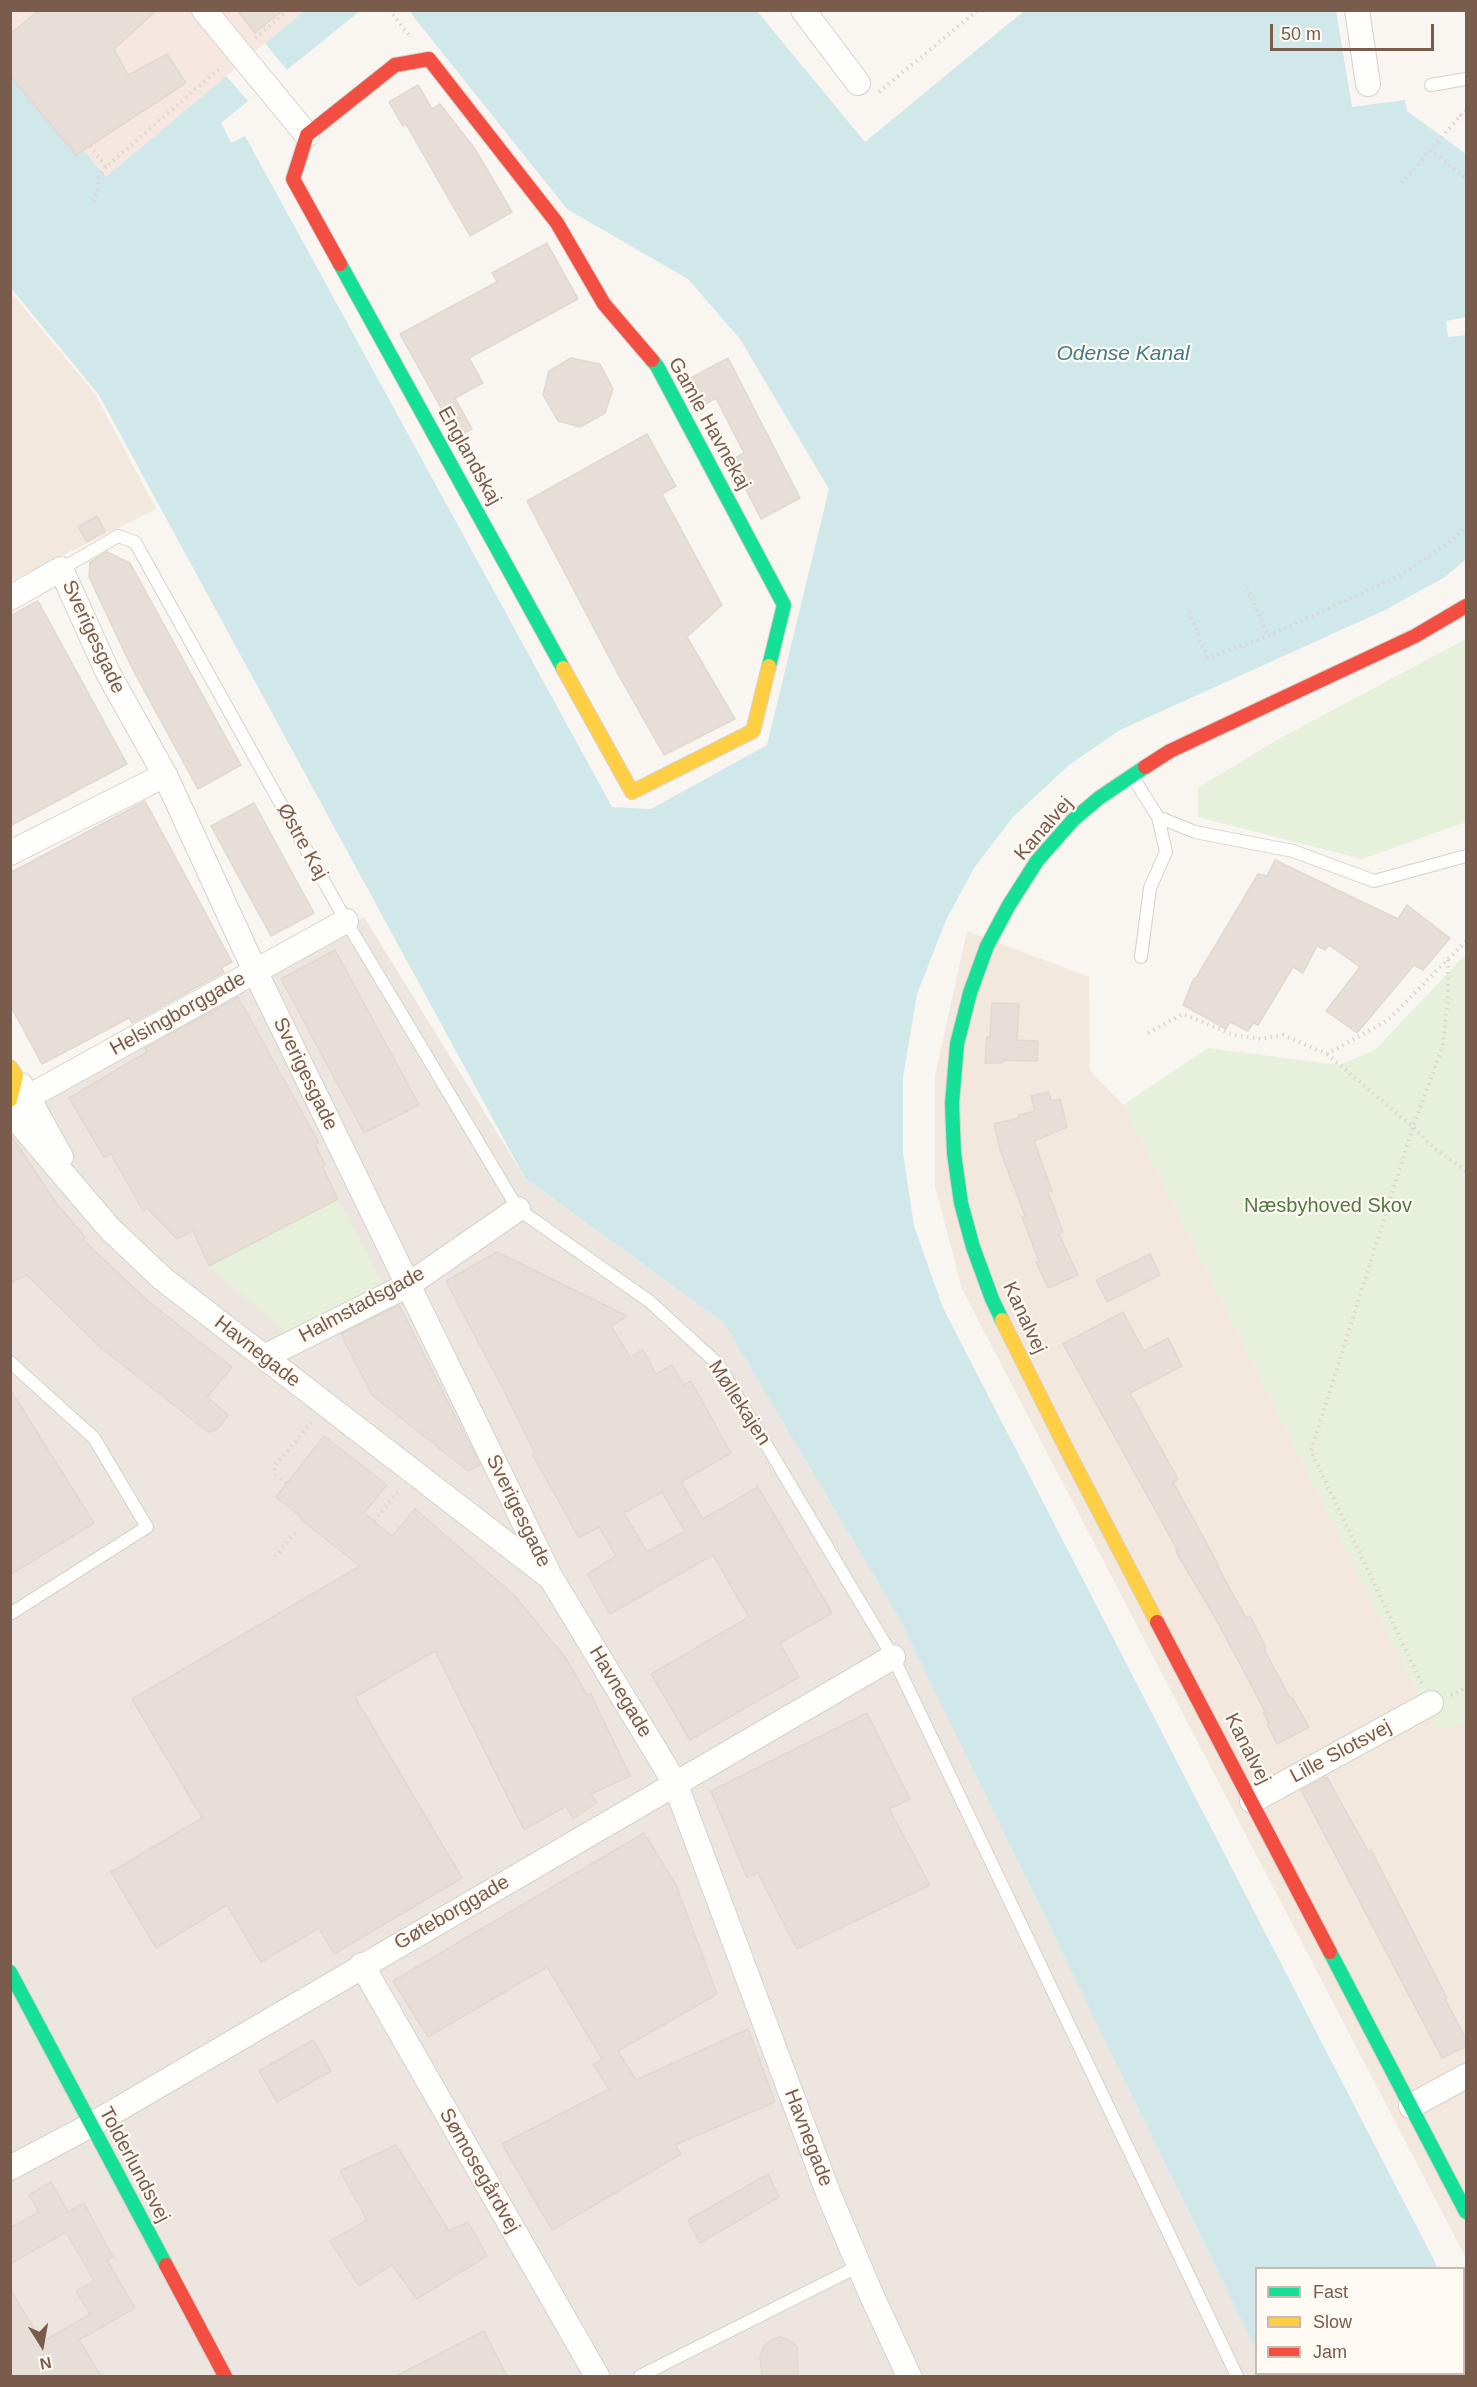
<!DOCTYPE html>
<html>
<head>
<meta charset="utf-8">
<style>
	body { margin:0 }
	#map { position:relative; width:1477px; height:2387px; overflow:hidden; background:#f9f5f0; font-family:Helvetica,sans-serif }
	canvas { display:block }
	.frame { position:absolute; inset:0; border:12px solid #7a5c4d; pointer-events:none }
	.legend { position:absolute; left:1255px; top:2267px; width:210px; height:108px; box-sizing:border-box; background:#fffaf3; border:2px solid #cabbb1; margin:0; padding:8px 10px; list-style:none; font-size:18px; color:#7a5c4d }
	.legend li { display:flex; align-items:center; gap:12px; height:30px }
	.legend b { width:30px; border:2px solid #cabbb1 }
	.north { position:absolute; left:12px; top:2315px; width:60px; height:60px; -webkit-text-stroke:4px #fffaf3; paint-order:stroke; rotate:169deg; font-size:16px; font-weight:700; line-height:24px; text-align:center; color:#7a5c4d }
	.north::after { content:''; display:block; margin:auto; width:21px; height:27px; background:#7a5c4d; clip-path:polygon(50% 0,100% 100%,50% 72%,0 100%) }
	.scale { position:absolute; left:1270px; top:24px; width:164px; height:27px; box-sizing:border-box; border:3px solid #7a5c4d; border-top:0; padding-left:8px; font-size:18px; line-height:21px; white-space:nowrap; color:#7a5c4d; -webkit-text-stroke:4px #fffaf3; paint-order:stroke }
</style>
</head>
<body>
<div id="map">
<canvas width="1477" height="2387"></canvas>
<div class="frame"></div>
<ul class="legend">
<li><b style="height:8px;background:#16e098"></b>Fast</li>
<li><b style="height:8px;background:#ffcf43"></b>Slow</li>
<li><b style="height:8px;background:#f24e42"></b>Jam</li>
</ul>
<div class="north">N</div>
<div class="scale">50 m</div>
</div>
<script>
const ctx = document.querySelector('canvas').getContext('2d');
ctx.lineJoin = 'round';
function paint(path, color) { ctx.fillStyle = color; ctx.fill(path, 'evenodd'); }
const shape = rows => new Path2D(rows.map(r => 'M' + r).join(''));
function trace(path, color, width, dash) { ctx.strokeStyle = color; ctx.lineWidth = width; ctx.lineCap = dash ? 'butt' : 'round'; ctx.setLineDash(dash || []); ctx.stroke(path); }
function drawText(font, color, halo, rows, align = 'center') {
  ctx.font = font + ' Helvetica,sans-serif'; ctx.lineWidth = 4.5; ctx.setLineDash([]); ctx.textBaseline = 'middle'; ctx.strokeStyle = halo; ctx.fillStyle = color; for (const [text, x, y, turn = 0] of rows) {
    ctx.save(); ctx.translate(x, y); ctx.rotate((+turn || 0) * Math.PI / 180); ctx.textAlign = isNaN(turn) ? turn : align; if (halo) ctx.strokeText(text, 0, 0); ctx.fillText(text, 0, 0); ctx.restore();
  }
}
const residential = shape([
	[10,291,95,394,156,509,11,581],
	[967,931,1089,977,1090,1070,1123,1105,1437,1730,1466,1721,1466,2258,962,1289,935,1186,935,1076]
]);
const commercial = shape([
	[10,11,304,11,106,178,11,64]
]);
const industrial = shape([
	[364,917,525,1178,724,1323,899,1618,1256,2350,1256,2374,1268,2374,1269,2376,11,2376,10,1114]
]);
const green = shape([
	[1466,639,1466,822,1362,859,1198,817,1198,788,1275,741],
	[1466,954,1466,1721,1437,1731,1123,1105,1208,1048,1339,1065,1375,1050],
	[338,1199,383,1284,288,1334,209,1266]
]);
const water = shape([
	[304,11,360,11,221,123,231,143,245,136,612,807,651,809,767,745,829,489,740,339,688,279,567,209,409,11,757,11,865,142,1024,11,1336,11,1352,107,1405,100,1407,111,1466,154,1466,317,1446,321,1448,337,1466,335,1466,559,1445,577,1383,611,1120,730,1069,765,1013,817,974,868,946,920,917,994,903,1077,903,1153,914,1226,943,1308,1438,2268,1256,2268,1256,2350,899,1618,724,1323,525,1178,99,395,11,288,10,64,106,177],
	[1464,2318,1466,2324,1466,2376,1269,2376,1268,2374,1464,2374]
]);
const pier = shape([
	[265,43,287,70,248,101,226,76]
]);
const building = shape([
	[39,10,157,10,114,49,128,75,167,54,186,83,76,155,10,76,10,34,39,10],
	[237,10,283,10,255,33,237,10],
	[418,85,432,109,440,104,475,149,512,212,470,236,406,124,403,126,389,102,418,85],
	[547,243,578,299,469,358,483,383,455,398,472,429,457,437,400,334,497,282,492,273,547,243],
	[571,358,600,364,613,389,605,413,580,427,558,421,543,395,549,371,571,358],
	[728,358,800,498,761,519,731,460,744,453,716,398,702,406,689,379,728,358],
	[647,434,676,486,662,494,722,605,687,637,735,719,664,755,618,674,527,501,647,434],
	[97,516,105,531,87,542,78,527,97,516],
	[107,552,130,563,241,765,198,789,132,668,89,577,90,562,107,552],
	[38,601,127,764,10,826,10,616,38,601],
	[145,801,232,962,221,968,224,972,132,1023,129,1018,42,1064,10,1005,10,873,145,801],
	[254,803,314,913,271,936,211,826,254,803],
	[1275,860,1398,919,1407,905,1450,938,1423,970,1414,965,1357,1033,1326,1011,1360,967,1329,945,1325,950,1317,946,1303,973,1293,967,1258,1025,1253,1023,1248,1031,1230,1022,1226,1029,1183,1005,1194,978,1196,978,1258,874,1267,876,1275,860],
	[335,950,419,1105,364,1133,281,979,335,950],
	[238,997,319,1143,315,1144,325,1165,322,1166,338,1199,209,1266,193,1231,177,1239,147,1208,143,1211,111,1154,104,1157,69,1098,147,1052,145,1048,238,997],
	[992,1003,1019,1004,1017,1040,1038,1041,1037,1061,1002,1060,1002,1063,985,1063,987,1037,990,1037,992,1003],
	[1049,1092,1051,1101,1060,1099,1067,1127,1034,1141,1052,1191,1048,1192,1063,1232,1059,1234,1078,1275,1048,1288,1036,1262,1039,1261,1022,1217,1025,1216,1000,1150,994,1124,1019,1118,1018,1115,1035,1111,1031,1096,1049,1092],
	[10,1134,57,1204,85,1237,83,1240,148,1301,232,1367,207,1397,228,1415,217,1430,208,1432,100,1347,27,1275,10,1283,10,1134],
	[497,1252,627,1316,611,1326,630,1357,643,1350,656,1374,672,1365,683,1385,691,1381,731,1453,681,1482,703,1519,758,1487,832,1613,780,1643,799,1677,690,1740,651,1674,749,1617,713,1555,610,1614,587,1574,616,1556,599,1527,579,1538,533,1455,535,1454,503,1389,446,1281,497,1252],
	[662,1492,685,1531,647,1552,624,1513,662,1492],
	[1150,1254,1160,1275,1107,1302,1096,1280,1150,1254],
	[399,1305,480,1465,468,1471,372,1395,341,1334,399,1305],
	[1123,1312,1144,1351,1168,1338,1182,1366,1130,1393,1178,1479,1173,1482,1218,1564,1217,1565,1246,1618,1250,1616,1266,1648,1264,1649,1290,1698,1292,1697,1309,1727,1277,1744,1267,1724,1269,1723,1263,1713,1265,1712,1247,1677,1213,1614,1176,1552,1178,1551,1063,1344,1123,1312],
	[10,1389,94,1523,10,1575,10,1389],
	[324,1436,387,1485,364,1513,392,1536,415,1509,513,1594,565,1657,587,1695,591,1694,630,1776,591,1794,597,1803,573,1819,566,1806,524,1830,435,1651,355,1697,462,1878,334,1954,319,1928,261,1962,227,1905,156,1948,111,1872,202,1818,132,1699,360,1566,300,1519,301,1517,276,1497,324,1436],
	[867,1713,910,1799,889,1809,930,1885,797,1949,758,1873,747,1878,711,1791,867,1713],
	[1327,1777,1368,1851,1371,1850,1447,1998,1445,1999,1467,2041,1467,2046,1442,2058,1301,1790,1327,1777],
	[644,1833,676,1885,717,1994,618,2051,636,2080,748,2029,775,2102,675,2145,681,2154,552,2230,502,2144,609,2089,593,2064,602,2059,547,1967,428,2037,393,1981,644,1833],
	[313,2040,331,2071,277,2102,259,2071,313,2040],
	[396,2145,449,2231,468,2222,487,2256,417,2299,392,2265,359,2286,330,2241,367,2220,340,2171,396,2145],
	[768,2174,779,2197,700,2243,688,2220,768,2174],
	[51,2182,68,2212,84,2203,113,2257,107,2260,135,2308,79,2340,101,2376,10,2376,10,2289,42,2342,90,2314,76,2291,94,2281,66,2232,10,2264,10,2228,39,2212,29,2195,51,2182],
	[484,2331,507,2376,396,2376,484,2331],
	[780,2337,791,2341,797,2347,798,2376,762,2376,760,2357,764,2346,772,2340,780,2337]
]);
const path = shape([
	[389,10,409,35],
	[255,38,289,10],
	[879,92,978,10],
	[1466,111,1461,115,1466,118],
	[90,146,106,167,221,67],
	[1430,150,1466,178],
	[1402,183,1461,115],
	[93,201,97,192,98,178,106,167],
	[1247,587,1268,636],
	[1189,612,1208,658,1268,636,1401,575,1453,539,1466,526],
	[1448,960,1448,995,1443,1045,1413,1127,1435,1149,1466,1171],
	[1148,1033,1183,1014,1234,1035,1261,1039,1283,1035,1327,1054,1388,1020,1466,941],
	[1327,1054,1413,1127,1311,1451,1422,1684],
	[286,1483,276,1475,274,1466,313,1421],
	[374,1521,400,1489],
	[275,1557,295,1533],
	[1451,1695,1466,1688]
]);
const lane = shape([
	[1431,85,1466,79],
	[61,569,118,536,135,542,346,921,518,1209,649,1301,718,1364,893,1657,1237,2376],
	[1132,776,1158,817,1195,832,1293,851,1374,881,1466,856],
	[1141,957,1150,888,1166,852,1158,817],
	[10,1362,94,1438,147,1527,10,1614],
	[640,2376,859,2266]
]);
const street = shape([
	[204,10,307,135],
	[803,10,858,83],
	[1357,10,1368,84],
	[10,598,61,569,108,673,165,775,255,971,548,1572],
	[10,853,165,775],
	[21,1085,61,1157],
	[10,1107,346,921],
	[10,1109,18,1121,110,1229,163,1279,551,1578,675,1783,829,2195,871,2294,909,2376],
	[264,1357,408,1285,518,1209],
	[1252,1801,1431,1703],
	[362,1965,597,2376],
	[1411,2106,1466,2076],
	[10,2168,91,2125,893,1657]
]);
const fast = shape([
	[340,264,563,668],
	[652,360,657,366,784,605,769,666],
	[1002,1320,992,1299,973,1247,961,1203,954,1153,952,1104,957,1044,970,993,987,946,1009,905,1037,861,1073,820,1099,798,1145,767],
	[1330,1952,1466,2212],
	[10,1972,166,2265]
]);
const slow = shape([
	[563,668,632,792,753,731,769,666],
	[10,1067,16,1076,10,1100],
	[1002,1320,1067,1450,1157,1622]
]);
const jam = shape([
	[429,59,557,223,604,304,652,360],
	[340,264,293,179,307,135,395,65,429,59],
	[1145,767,1170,751,1415,636,1466,606],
	[1157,1622,1330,1952],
	[166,2265,225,2376]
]);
const streetNames = [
	["Gamle Havnekaj",709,424,61],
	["Englandskaj",469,456,61],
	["Sverigesgade",93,637,65],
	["Kanalvej",1044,829,-49],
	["Østre Kaj",302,842,61],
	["Helsingborggade",178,1014,-29],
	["Sverigesgade",305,1074,64],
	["Halmstadsgade",362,1305,-28],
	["Kanalvej",1024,1318,65],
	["Havnegade",257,1352,38],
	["Møllekajen",739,1403,57],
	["Sverigesgade",518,1511,64],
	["Havnegade",620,1692,59],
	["Kanalvej",1247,1749,63],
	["Lille Slotsvej",1341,1752,-28],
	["Gøteborggade",452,1913,-30],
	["Havnegade",808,2138,69],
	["Tolderlundsvej",134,2165,62],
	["Sømosegårdvej",479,2171,60]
];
const parkNames = [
	["Næsbyhoved Skov",1328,1206]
];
const waterNames = [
	["Odense Kanal",1123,354]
];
paint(residential, '#f2e8de');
paint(commercial, '#f6e8e1');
paint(industrial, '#ede5e0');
paint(green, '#e7f0db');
paint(water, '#d0e8ea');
paint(pier, '#f9f5f0');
paint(building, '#e6ded7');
trace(building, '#e2d8d2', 1.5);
trace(lane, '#d7d1cb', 14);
trace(street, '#d7d1cb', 26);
trace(fast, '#d9d2cb', 16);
trace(slow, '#d9d2cb', 16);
trace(jam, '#d9d2cb', 16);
trace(path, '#dcd5d0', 4, [1.5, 4.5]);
trace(lane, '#fefefd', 12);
trace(street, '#fefefd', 24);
trace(fast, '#16e098', 14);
trace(slow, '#ffcf43', 14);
trace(jam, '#f24e42', 14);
drawText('20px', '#7a5c4d', '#fffaf3', streetNames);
drawText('20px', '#537a41', '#fffaf3', parkNames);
drawText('italic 21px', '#437c86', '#fffaf3', waterNames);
</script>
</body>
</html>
